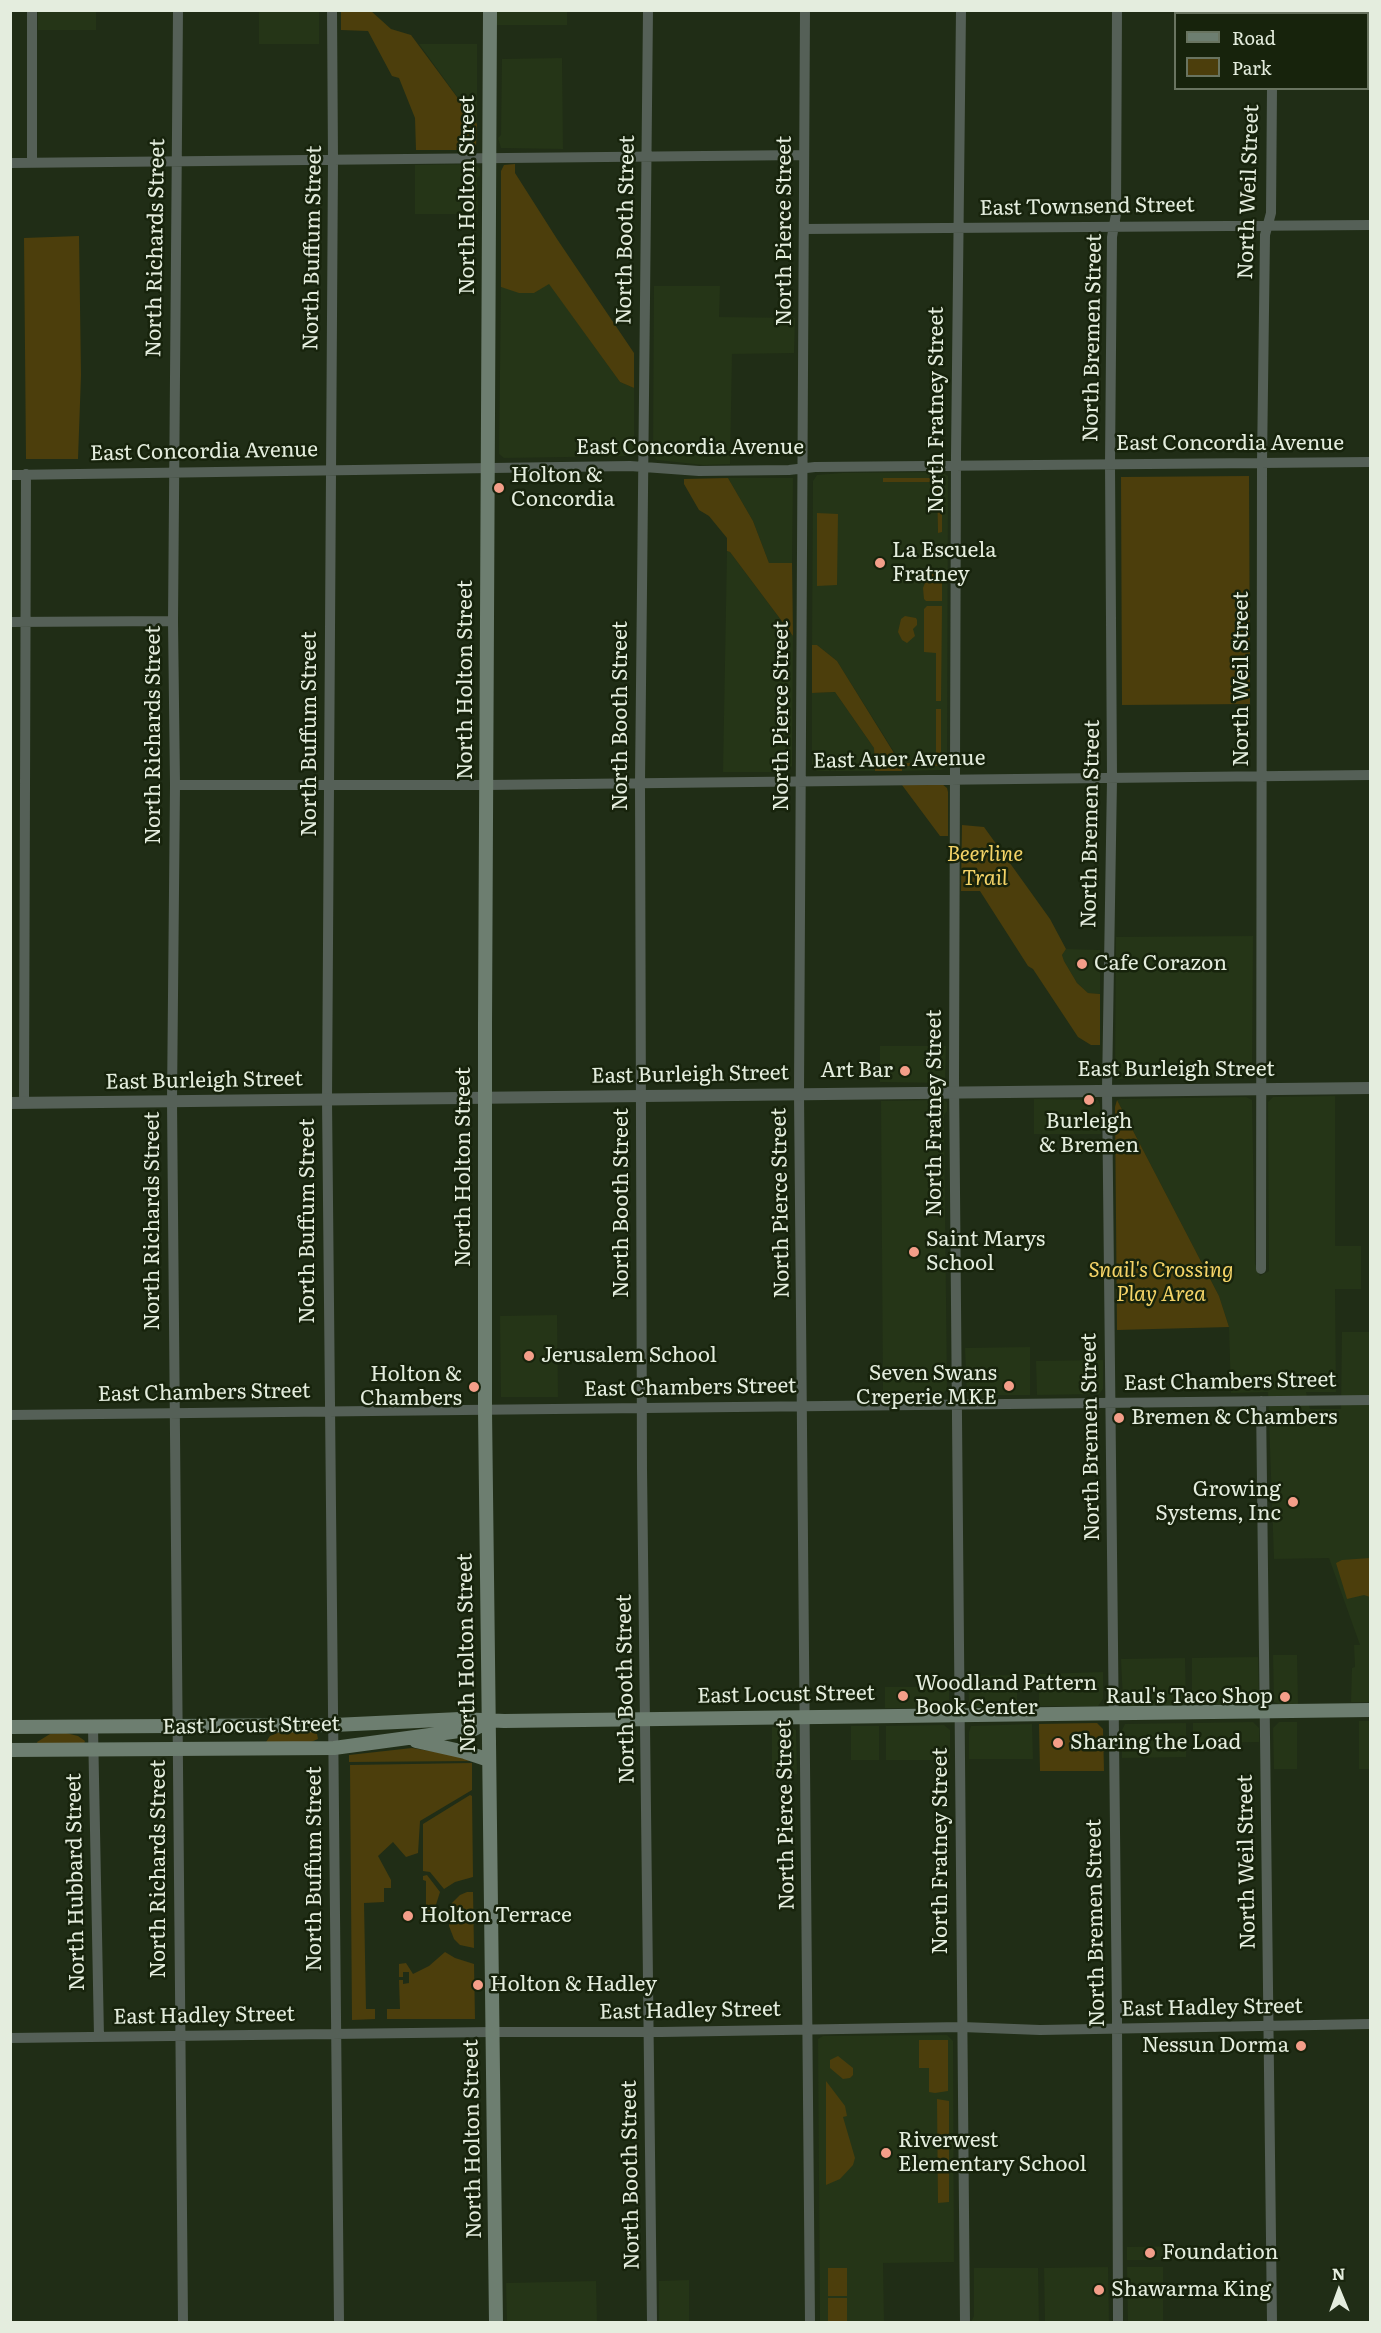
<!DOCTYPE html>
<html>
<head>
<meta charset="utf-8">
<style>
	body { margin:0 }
	#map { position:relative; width:1381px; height:2333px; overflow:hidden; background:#202d16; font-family:Literata,serif }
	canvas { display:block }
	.frame { position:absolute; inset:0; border:12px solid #e4edde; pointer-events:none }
	.legend { position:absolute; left:1174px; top:12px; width:195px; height:78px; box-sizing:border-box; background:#17230c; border:2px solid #697460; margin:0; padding:8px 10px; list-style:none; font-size:18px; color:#e4edde }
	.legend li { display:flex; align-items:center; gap:12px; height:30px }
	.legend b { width:30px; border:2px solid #697460 }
	.north { position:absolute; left:1309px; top:2261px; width:60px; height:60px; -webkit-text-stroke:4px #17230c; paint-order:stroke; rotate:359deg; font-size:16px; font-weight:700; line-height:24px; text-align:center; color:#e4edde }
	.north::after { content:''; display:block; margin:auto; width:21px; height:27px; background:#e4edde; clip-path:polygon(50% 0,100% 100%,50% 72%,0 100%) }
</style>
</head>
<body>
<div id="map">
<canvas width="1381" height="2333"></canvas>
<div class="frame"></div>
<ul class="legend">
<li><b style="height:8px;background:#6d7e70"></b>Road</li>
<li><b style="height:16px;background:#4c3e0c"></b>Park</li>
</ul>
<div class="north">N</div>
</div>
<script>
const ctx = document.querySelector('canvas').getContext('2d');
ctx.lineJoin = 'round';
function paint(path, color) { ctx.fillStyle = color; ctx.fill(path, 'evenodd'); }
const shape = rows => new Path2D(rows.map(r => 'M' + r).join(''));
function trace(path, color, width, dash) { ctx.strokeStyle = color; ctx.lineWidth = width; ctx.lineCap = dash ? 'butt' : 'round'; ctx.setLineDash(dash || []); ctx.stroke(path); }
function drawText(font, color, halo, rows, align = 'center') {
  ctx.font = font + ' Literata,serif'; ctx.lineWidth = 5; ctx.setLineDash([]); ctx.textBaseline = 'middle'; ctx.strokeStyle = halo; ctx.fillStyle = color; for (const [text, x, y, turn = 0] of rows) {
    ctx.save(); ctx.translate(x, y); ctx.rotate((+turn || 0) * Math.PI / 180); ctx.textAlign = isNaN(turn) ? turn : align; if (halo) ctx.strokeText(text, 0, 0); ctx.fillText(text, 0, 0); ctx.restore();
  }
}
const built = shape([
	[38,11,96,11,96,30,38,30],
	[259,11,319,11,319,44,259,44],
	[490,11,567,11,567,25,490,25],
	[419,44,477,44,477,124],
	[562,58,563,149,501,148,498,138,501,135,502,59],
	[475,164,480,169,480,176,477,178,478,214,415,214,415,165],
	[549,283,620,382,634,388,634,451,631,456,504,458,499,454,501,287,534,293],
	[654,286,720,286,719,317,795,318,794,353,732,354,730,464,704,465,657,460,653,456],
	[942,472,948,476,948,480,947,765,946,768,941,770,902,771,901,763,837,661,817,645,812,645,813,481,817,475,842,473],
	[728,478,793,478,792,563,769,563,753,521],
	[727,551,730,552,793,636,792,766,786,772,723,772],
	[835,692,874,748,875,771,817,771,812,767,812,693],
	[1253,936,1252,1078,1117,1079,1115,1072,1116,937],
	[1066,949,1100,950,1100,994,1088,993,1077,983,1064,961,1062,955],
	[880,1046,946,1046,945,1083,880,1082],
	[1335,1096,1335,1246,1361,1246,1361,1289,1335,1289,1336,1392,1306,1392,1310,1409,1341,1409,1342,1332,1370,1332,1370,1702,1351,1702,1352,1668,1355,1667,1354,1645,1360,1645,1329,1558,1274,1559,1268,1392,1231,1393,1229,1327,1219,1296,1117,1100,1121,1099,1246,1097,1252,1100,1255,1264,1260,1276,1269,1271,1268,1102,1273,1097],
	[939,1098,942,1098,947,1102,947,1111,944,1115,947,1389,941,1396,883,1396,881,1101,937,1100],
	[1034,1099,1098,1100,1100,1104,1101,1134,1034,1134],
	[557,1315,558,1397,501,1397,500,1316],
	[1030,1347,1030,1395,971,1395,967,1393,965,1348],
	[1103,1360,1103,1389,1099,1394,1037,1395,1036,1361],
	[1273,1655,1297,1655,1298,1704,1281,1705,1274,1702],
	[1258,1657,1259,1698,1256,1703,1192,1705,1192,1658],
	[1185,1658,1186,1705,1128,1706,1123,1702,1121,1659],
	[1103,1672,1103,1699,1098,1706,1039,1706,1039,1674],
	[1017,1675,1017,1707,974,1707,969,1704,968,1676],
	[885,1687,949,1687,949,1704,944,1708,885,1708],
	[1359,1721,1370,1721,1370,1769,1359,1769],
	[1253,1722,1259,1728,1259,1742,1193,1743,1193,1723],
	[1279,1722,1297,1722,1297,1769,1274,1769,1273,1728],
	[1186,1723,1186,1757,1122,1758,1122,1730,1125,1724],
	[1032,1724,1033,1759,969,1759,969,1732,971,1726],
	[944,1725,950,1730,950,1760,886,1760,886,1726],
	[851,1726,879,1726,879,1760,851,1760],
	[772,1727,790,1727,796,1730,797,1774,772,1775],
	[947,2035,953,2041,954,2262,883,2263,884,2322,820,2322,818,2039,823,2036],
	[1191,2246,1191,2260,1127,2260,1127,2247],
	[1108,2267,1109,2322,1045,2322,1044,2268],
	[1127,2267,1163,2267,1163,2322,1128,2322],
	[974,2268,1038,2268,1039,2322,971,2322,974,2316],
	[689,2280,689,2322,659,2322,659,2281],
	[596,2281,597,2322,507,2322,506,2283]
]);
const green = shape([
	[341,11,371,11,391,29,411,35,477,124,476,147,472,150,416,150,415,118,399,78,392,76,368,31,341,30],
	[515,164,515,173,557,239,634,353,634,388,620,382,549,284,534,293,519,293,501,287,501,171,504,165],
	[79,236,81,375,78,459,26,459,24,238],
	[1249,476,1250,704,1122,705,1121,477],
	[728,478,753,521,769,563,792,563,793,636,730,552,727,551,727,538,709,516,699,510,684,484,684,479],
	[883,478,942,478,942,532,938,533,938,530,937,482,883,482],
	[817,513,838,514,837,585,817,586],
	[930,570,942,570,942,601,926,601,924,599,923,588],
	[927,606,942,606,941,701,936,701,936,653,924,652,924,609],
	[905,616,916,618,917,620,917,625,913,629,915,636,907,643,902,640,898,632,901,619],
	[812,645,817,645,837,661,902,766,907,763,936,763,936,709,941,709,941,764,939,766,902,766,902,771,875,771,874,748,835,692,812,693],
	[942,784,947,788,948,792,948,836,940,836,902,785],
	[962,825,984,827,1050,919,1066,949,1062,955,1064,961,1077,983,1088,993,1100,994,1100,1045,1091,1045,1078,1037,1033,969,1028,966,980,891,961,891],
	[1117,1100,1219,1296,1229,1327,1117,1330,1115,1107],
	[1370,1558,1370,1597,1364,1595,1347,1599,1336,1563,1342,1560],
	[1097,1723,1103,1729,1104,1771,1040,1771,1039,1724],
	[311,1731,317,1734,318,1739,311,1742,266,1742,270,1736,280,1732],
	[66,1733,78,1736,85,1741,84,1744,38,1745,37,1742,50,1734],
	[412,1748,471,1758,471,1761,349,1762,349,1755],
	[472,1763,472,1790,420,1821,418,1853,406,1857,393,1842,378,1856,391,1880,391,1888,384,1888,384,1902,364,1903,366,2009,375,2009,375,2019,352,2020,350,1765],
	[470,1795,472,1796,473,1877,455,1882,444,1889,430,1872,423,1871,423,1824],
	[427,1875,440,1892,433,1914,426,1913,426,1881,423,1880,423,1876],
	[467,1892,473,1892,474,1948,460,1945,454,1939,449,1926,449,1911,452,1903,460,1895],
	[445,1952,455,1958,474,1964,475,2019,387,2019,387,2009,400,2009,399,1980,403,1980,403,1984,409,1983,409,1972,403,1972,403,1977,399,1977,399,1964,406,1963,413,1974,429,1966],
	[919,2040,948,2040,948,2091,935,2093,929,2092,929,2068,919,2068],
	[838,2056,853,2068,853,2075,850,2078,843,2079,830,2068,830,2060],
	[826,2081,845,2106,847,2116,843,2117,855,2158,853,2165,840,2179,826,2185],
	[937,2099,949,2101,949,2202,938,2203],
	[828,2268,847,2268,847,2296,828,2296],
	[828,2298,847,2298,847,2322,828,2322]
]);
const minor = shape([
	[178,10,173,621,175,785,172,1101,183,2322],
	[332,10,333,160,327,1099,339,2322],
	[648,10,640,782,642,1469,652,2322],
	[805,10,799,1093,810,2322],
	[961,10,956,455,954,1078,965,2322],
	[1117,10,1116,214,1112,237,1110,464,1112,779,1107,1089,1117,2015,1118,2322],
	[1273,14,1273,10],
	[10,163,804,155],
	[32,163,32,10],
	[804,229,1370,225],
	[10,475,630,466,699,471,789,470,815,467,1370,462],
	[10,622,173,621],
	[175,785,486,785,1370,775],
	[24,1102,26,474],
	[1261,1269,1262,463,1265,235,1271,213,1272,88],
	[1261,1401,1272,2322],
	[10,1415,1370,1400],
	[93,1727,99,2037],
	[10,2038,492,2032,661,2032,962,2027,1040,2030,1370,2024]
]);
const tertiary = shape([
	[10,1103,1370,1088]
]);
const secondary = shape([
	[490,10,485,1022,485,1410,496,2322],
	[10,1727,334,1725,460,1719,504,1721,1370,1710],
	[416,1741,465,1752,489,1760],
	[10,1750,334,1748,474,1729,489,1721]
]);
const markers = [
	[499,488,6,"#f49e89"],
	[880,563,6,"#f49e89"],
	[1082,964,6,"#f49e89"],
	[905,1071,6,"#f49e89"],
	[1089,1100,6,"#f49e89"],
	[914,1252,6,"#f49e89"],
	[529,1356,6,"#f49e89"],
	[1009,1386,6,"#f49e89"],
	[474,1387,6,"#f49e89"],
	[1119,1418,6,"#f49e89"],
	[1293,1502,6,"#f49e89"],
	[903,1696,6,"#f49e89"],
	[1285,1697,6,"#f49e89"],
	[1058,1743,6,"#f49e89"],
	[408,1916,6,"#f49e89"],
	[478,1985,6,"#f49e89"],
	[1301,2046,6,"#f49e89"],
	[886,2153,6,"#f49e89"],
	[1150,2253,6,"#f49e89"],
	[1099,2290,6,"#f49e89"]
];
const streetNames = [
	["North Weil Street",1249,192,-88],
	["North Holton Street",468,195,-90],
	["East Townsend Street",1087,207,-1],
	["North Booth Street",626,230,-89],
	["North Pierce Street",785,231,-90],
	["North Richards Street",156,248,-89],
	["North Buffum Street",313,248,-89],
	["North Bremen Street",1093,338,-89],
	["North Fratney Street",937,410,-90],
	["East Concordia Avenue",1230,444],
	["East Concordia Avenue",690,448],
	["East Concordia Avenue",204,452,-1],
	["North Weil Street",1242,679,-90],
	["North Holton Street",466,680,-90],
	["North Booth Street",621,716,-90],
	["North Pierce Street",782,716,-90],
	["North Buffum Street",310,734,-90],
	["North Richards Street",154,735,-90],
	["East Auer Avenue",899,760,-1],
	["North Bremen Street",1091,824,-89],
	["East Burleigh Street",1176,1070],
	["East Burleigh Street",690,1075,-1],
	["East Burleigh Street",204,1081,-1],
	["North Fratney Street",935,1113,-90],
	["North Holton Street",464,1167,-90],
	["North Booth Street",622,1203,-90],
	["North Pierce Street",781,1203,-91],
	["North Richards Street",153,1221,-90],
	["North Buffum Street",308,1221,-90],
	["East Chambers Street",1230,1382,-1],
	["East Chambers Street",690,1388,-1],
	["East Chambers Street",204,1393,-1],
	["North Bremen Street",1091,1437,-91],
	["North Holton Street",467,1653,-91],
	["North Booth Street",626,1689,-91],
	["East Locust Street",786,1695,-1],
	["East Locust Street",251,1726,-1],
	["North Pierce Street",786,1815,-91],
	["North Fratney Street",941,1851,-90],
	["North Weil Street",1247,1862,-91],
	["North Richards Street",159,1869,-90],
	["North Buffum Street",315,1869,-90],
	["North Hubbard Street",76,1882,-91],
	["North Bremen Street",1096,1923,-91],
	["East Hadley Street",1212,2008,-1],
	["East Hadley Street",690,2011,-1],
	["East Hadley Street",204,2016,-1],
	["North Holton Street",473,2139,-91],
	["North Booth Street",631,2175,-91]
];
const poiNames = [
	["Holton &",511,476],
	["Concordia",511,500],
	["La Escuela",892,551],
	["Fratney",892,575],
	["Cafe Corazon",1094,964],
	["Art Bar",893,1071,"right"],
	["Burleigh",1089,1122,"center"],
	["& Bremen",1089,1146,"center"],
	["Saint Marys",926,1240],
	["School",926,1264],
	["Jerusalem School",541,1356],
	["Seven Swans",997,1374,"right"],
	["Creperie MKE",997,1398,"right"],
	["Holton &",462,1375,"right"],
	["Chambers",462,1399,"right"],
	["Bremen & Chambers",1131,1418],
	["Growing",1281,1490,"right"],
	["Systems, Inc",1281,1514,"right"],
	["Woodland Pattern",915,1684],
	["Book Center",915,1708],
	["Raul's Taco Shop",1273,1697,"right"],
	["Sharing the Load",1070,1743],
	["Holton Terrace",420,1916],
	["Holton & Hadley",490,1985],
	["Nessun Dorma",1289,2046,"right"],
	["Riverwest",898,2141],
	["Elementary School",898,2165],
	["Foundation",1162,2253],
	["Shawarma King",1111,2290]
];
const parkNames = [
	["Beerline",985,855],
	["Trail",985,879],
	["Snail's Crossing",1161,1271],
	["Play Area",1161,1295]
];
paint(built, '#253517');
paint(green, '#4c3e0c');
trace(minor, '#556057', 10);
trace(tertiary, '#556057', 12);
trace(secondary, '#6d7e70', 14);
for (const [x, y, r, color] of markers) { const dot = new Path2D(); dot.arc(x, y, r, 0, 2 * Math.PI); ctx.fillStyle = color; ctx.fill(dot); trace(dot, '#17230c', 2); }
drawText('21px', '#e4edde', '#17230c', streetNames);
drawText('21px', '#e4edde', '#17230c', poiNames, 'left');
drawText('italic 21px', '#f4d367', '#17230c', parkNames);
</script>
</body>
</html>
